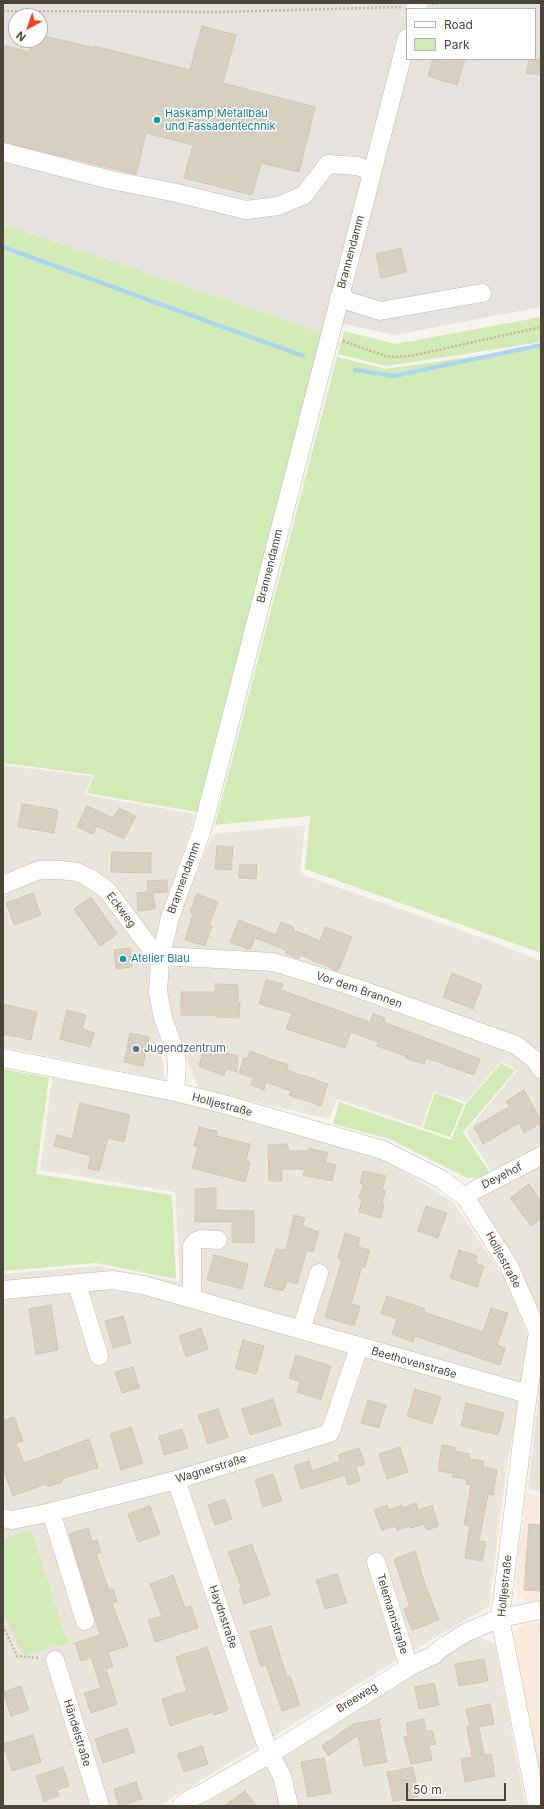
<!DOCTYPE html>
<html>
<head>
<meta charset="utf-8">
<style>
	body { margin:0 }
	#map { position:relative; width:544px; height:1809px; overflow:hidden; background:#f6f3ec; font-family:Inter,sans-serif }
	canvas { display:block }
	.frame { position:absolute; inset:0; border:4px solid #4b4439; pointer-events:none }
	.legend { position:absolute; left:406px; top:8px; width:130px; height:52px; box-sizing:border-box; background:#fff; border:1px solid #b7b4b0; margin:0; padding:5px 7px; list-style:none; font-size:12px; color:#4b4439 }
	.legend li { display:flex; align-items:center; gap:8px; height:20px }
	.legend b { width:20px; border:1px solid #b7b4b0 }
	.north { position:absolute; left:8px; top:8px; width:40px; height:40px; box-sizing:border-box; background:#fff; border:1px solid #b7b4b0; border-radius:50%; rotate:220deg; font-size:11px; font-weight:700; line-height:16px; text-align:center; color:#4b4439 }
	.north::after { content:''; display:block; margin:auto; width:14px; height:18px; background:#fc3f1d; clip-path:polygon(50% 0,100% 100%,50% 72%,0 100%) }
	.scale { position:absolute; left:406px; top:1783px; width:100px; height:18px; box-sizing:border-box; border:2px solid #4b4439; border-top:0; padding-left:5px; font-size:12px; line-height:14px; white-space:nowrap; color:#4b4439; -webkit-text-stroke:3px #fff; paint-order:stroke }
</style>
</head>
<body>
<div id="map">
<canvas width="544" height="1809"></canvas>
<div class="frame"></div>
<ul class="legend">
<li><b style="height:5px;background:#fff"></b>Road</li>
<li><b style="height:11px;background:#d2eab5"></b>Park</li>
</ul>
<div class="north">N</div>
<div class="scale">50 m</div>
</div>
<script>
const ctx = document.querySelector('canvas').getContext('2d');
ctx.lineJoin = 'round';
function paint(path, color) { ctx.fillStyle = color; ctx.fill(path, 'evenodd'); }
const shape = rows => new Path2D(rows.map(r => 'M' + r).join(''));
function trace(path, color, width, dash) { ctx.strokeStyle = color; ctx.lineWidth = width; ctx.lineCap = dash ? 'butt' : 'round'; ctx.setLineDash(dash || []); ctx.stroke(path); }
function drawText(font, color, halo, rows, align = 'center') {
  ctx.font = font + ' Inter,sans-serif'; ctx.lineWidth = 3; ctx.setLineDash([]); ctx.textBaseline = 'middle'; ctx.strokeStyle = halo; ctx.fillStyle = color; for (const [text, x, y, turn = 0] of rows) {
    ctx.save(); ctx.translate(x, y); ctx.rotate((+turn || 0) * Math.PI / 180); ctx.textAlign = isNaN(turn) ? turn : align; if (halo) ctx.strokeText(text, 0, 0); ctx.fillText(text, 0, 0); ctx.restore();
  }
}
const residential = shape([
	[3,765,92,776,85,795,196,814,163,913,151,981,165,1080,3,1047],
	[305,825,300,874,477,936,541,961,541,1318,504,1243,477,1198,501,1186,466,1132,517,1071,501,1061,466,1102,434,1091,421,1127,337,1099,329,1119,198,1089,170,1012,163,978,177,918,213,834],
	[52,1078,197,1104,376,1154,453,1202,505,1279,532,1346,507,1463,489,1606,394,1662,159,1806,3,1806,3,1274,98,1266,180,1282,175,1192,40,1170],
	[541,1374,541,1492,528,1488],
	[476,1636,495,1644,526,1806,201,1806,302,1745,405,1678]
]);
const commercial = shape([
	[526,1493,541,1497,541,1601,527,1604,515,1590],
	[541,1621,541,1779,540,1779,513,1633,524,1624]
]);
const industrial = shape([
	[3,3,541,3,541,307,394,335,346,324,322,333,3,224],
	[407,9,535,9,535,59,407,59],
	[16,16,40,16,40,40,16,40]
]);
const green = shape([
	[3,224,322,333,197,812,87,793,94,775,3,763],
	[541,317,541,342,387,366,338,354,344,331,396,344],
	[541,347,541,953,305,869,310,816,215,825,337,357,386,369],
	[501,1063,515,1071,463,1132,493,1178,467,1178,390,1139,333,1124,339,1102,451,1140,466,1104],
	[3,1069,49,1078,36,1174,172,1195,176,1279,96,1263,3,1271],
	[435,1093,464,1104,450,1137,423,1128],
	[31,1530,68,1643,24,1655,3,1612,3,1539]
]);
const parking = shape([
	[310,1430,315,1433,32,1511,37,1506]
]);
const stream = shape([
	[3,247,303,356],
	[355,370,394,376,541,345]
]);
const building = shape([
	[202,26,236,35,223,83,315,107,299,172,261,163,252,195,184,178,193,145,146,133,136,174,3,142,3,45,29,52,33,40,40,40,40,35,94,48,94,46,190,70,202,26],
	[433,59,465,59,457,85,428,76,433,59],
	[529,59,541,59,541,75,526,73,529,59],
	[401,248,406,272,381,278,376,254,401,248],
	[22,804,58,810,54,833,18,827,22,804],
	[87,806,113,818,119,808,136,816,124,839,97,826,93,834,77,827,87,806],
	[217,846,233,847,231,870,215,869,217,846],
	[112,852,151,853,151,873,111,872,112,852],
	[240,865,257,865,256,879,239,878,240,865],
	[167,880,168,892,153,893,155,909,138,911,137,893,148,892,147,881,167,880],
	[33,893,41,915,14,925,6,903,33,893],
	[197,894,218,902,209,925,212,926,205,946,185,940,193,913,190,912,197,894],
	[91,897,117,934,100,946,74,909,91,897],
	[239,920,276,935,281,922,294,927,293,930,320,941,326,927,352,937,338,971,300,955,299,959,285,953,286,950,255,938,250,950,230,942,239,920],
	[130,948,132,967,116,969,114,950,130,948],
	[452,973,482,985,473,1009,443,997,452,973],
	[266,980,283,984,281,990,370,1022,373,1014,385,1018,384,1022,480,1059,474,1075,426,1058,424,1064,405,1058,406,1056,377,1046,378,1042,351,1032,345,1048,286,1029,292,1013,259,1004,266,980],
	[215,984,238,985,238,1003,240,1003,239,1018,216,1017,216,1015,181,1015,181,992,215,992,215,984],
	[3,1004,37,1012,31,1040,3,1034,3,1004],
	[67,1010,86,1015,82,1029,94,1033,90,1047,60,1039,67,1010],
	[130,1033,149,1037,143,1066,124,1062,130,1033],
	[205,1045,218,1049,217,1051,238,1056,237,1072,226,1069,224,1076,199,1066,205,1045],
	[250,1051,288,1065,287,1070,328,1084,321,1106,289,1095,291,1091,268,1083,266,1082,264,1090,251,1085,253,1078,239,1073,244,1058,247,1059,250,1051],
	[524,1090,541,1120,541,1123,524,1133,519,1123,483,1144,474,1127,509,1107,506,1101,524,1090],
	[80,1103,130,1115,124,1142,108,1138,99,1171,88,1168,91,1156,54,1146,57,1135,72,1139,80,1103],
	[199,1127,217,1131,216,1136,250,1144,246,1161,250,1162,245,1182,192,1168,198,1147,194,1146,199,1127],
	[287,1144,289,1151,309,1151,309,1148,328,1153,325,1162,336,1165,332,1181,303,1175,305,1169,282,1169,282,1181,269,1181,268,1145,287,1144],
	[363,1171,386,1176,382,1190,385,1191,382,1205,384,1205,381,1218,359,1212,362,1199,359,1198,363,1184,360,1184,363,1171],
	[529,1184,541,1201,541,1219,531,1226,510,1198,529,1184],
	[216,1188,216,1210,254,1211,254,1243,232,1242,232,1222,195,1222,195,1189,216,1188],
	[426,1206,447,1213,438,1238,418,1231,426,1206],
	[294,1215,305,1218,302,1226,319,1232,313,1252,307,1250,297,1284,287,1281,283,1291,264,1286,276,1249,286,1250,294,1215],
	[345,1233,360,1238,358,1247,370,1250,365,1267,362,1266,351,1304,360,1306,354,1326,325,1317,342,1260,338,1258,345,1233],
	[459,1250,477,1256,475,1263,484,1266,477,1287,450,1278,459,1250],
	[214,1255,248,1264,242,1289,207,1280,214,1255],
	[387,1296,425,1309,424,1312,483,1332,491,1308,508,1313,497,1345,505,1348,500,1365,415,1336,413,1342,392,1334,397,1319,381,1313,387,1296],
	[51,1305,58,1350,36,1354,29,1309,51,1305],
	[123,1316,131,1343,113,1348,105,1321,123,1316],
	[201,1328,208,1349,186,1357,179,1336,201,1328],
	[243,1340,264,1346,256,1374,235,1368,243,1340],
	[296,1355,331,1366,321,1400,297,1392,300,1382,289,1378,296,1355],
	[133,1367,139,1388,122,1393,115,1372,133,1367],
	[415,1389,441,1397,432,1424,407,1416,415,1389],
	[273,1399,281,1425,250,1435,242,1409,273,1399],
	[368,1400,386,1405,379,1428,361,1423,368,1400],
	[466,1403,504,1413,498,1435,461,1426,466,1403],
	[218,1409,228,1437,208,1444,198,1415,218,1409],
	[14,1417,23,1441,16,1443,24,1463,89,1439,98,1468,61,1479,62,1482,47,1487,46,1484,13,1496,3,1469,3,1420,14,1417],
	[131,1427,143,1463,121,1470,110,1434,131,1427],
	[182,1429,188,1448,164,1455,159,1436,182,1429],
	[442,1445,455,1447,455,1451,470,1454,469,1459,484,1461,483,1467,497,1470,493,1495,488,1494,479,1541,486,1542,482,1561,465,1558,470,1526,464,1525,471,1485,466,1484,467,1479,452,1477,453,1473,438,1471,442,1445],
	[400,1447,408,1472,387,1479,379,1454,400,1447],
	[359,1448,365,1464,356,1467,360,1481,348,1485,345,1475,301,1489,294,1466,309,1461,312,1471,340,1461,338,1455,359,1448],
	[273,1474,282,1501,263,1507,255,1480,273,1474],
	[225,1499,232,1519,215,1525,208,1505,225,1499],
	[416,1503,418,1510,432,1505,439,1526,427,1530,424,1524,411,1528,410,1526,397,1530,395,1526,382,1530,374,1510,387,1505,389,1510,402,1505,403,1508,416,1503],
	[150,1506,160,1534,138,1542,128,1514,150,1506],
	[529,1524,541,1525,541,1591,524,1590,529,1524],
	[88,1528,92,1541,97,1540,101,1552,96,1554,109,1590,113,1589,117,1601,112,1603,128,1646,108,1652,113,1667,106,1669,117,1704,91,1713,84,1693,101,1688,91,1658,81,1661,75,1643,100,1635,69,1534,88,1528],
	[252,1544,270,1595,244,1604,239,1589,242,1588,228,1552,252,1544],
	[415,1551,425,1584,439,1620,412,1630,404,1609,410,1607,394,1559,415,1551],
	[337,1574,347,1603,325,1609,316,1580,337,1574],
	[173,1575,185,1608,191,1606,198,1628,155,1642,148,1620,162,1616,150,1584,173,1575],
	[271,1626,287,1677,290,1676,300,1705,282,1711,266,1665,261,1666,250,1632,271,1626],
	[207,1647,228,1710,214,1715,213,1712,170,1726,162,1699,187,1691,176,1657,207,1647],
	[484,1659,488,1681,459,1686,455,1664,484,1659],
	[434,1683,439,1705,419,1709,415,1687,434,1683],
	[21,1686,29,1710,11,1716,3,1692,21,1686],
	[490,1704,494,1724,479,1727,484,1755,491,1754,495,1776,465,1782,461,1759,472,1757,467,1727,470,1726,466,1709,490,1704],
	[381,1719,379,1720,387,1762,364,1766,358,1735,328,1756,322,1746,353,1724,381,1719],
	[424,1719,426,1732,432,1730,436,1744,429,1745,432,1760,411,1764,404,1737,408,1736,406,1723,424,1719],
	[127,1728,135,1752,103,1763,95,1739,127,1728],
	[33,1735,41,1762,12,1771,3,1744,33,1735],
	[202,1746,208,1764,184,1772,178,1754,202,1746],
	[324,1758,331,1793,308,1797,301,1762,324,1758],
	[63,1767,69,1786,57,1790,59,1796,44,1801,36,1776,63,1767],
	[413,1767,419,1796,393,1801,387,1772,413,1767],
	[136,1782,142,1799,119,1806,114,1789,136,1782],
	[245,1791,256,1806,224,1806,245,1791]
]);
const path = shape([
	[432,4,440,3],
	[3,11,220,12,402,7],
	[343,341,388,357,411,356,541,327],
	[3,1626,17,1656,40,1658]
]);
const minor = shape([
	[415,9,419,3],
	[3,152,111,180,177,193,246,210,278,206,304,195,328,164,357,166,372,171],
	[339,298,380,311,482,293],
	[3,885,39,870,60,870,77,872,88,877,107,890,160,961],
	[161,956,273,962,354,987,516,1045,535,1060,541,1069],
	[3,1058,175,1092,220,1103,383,1150,441,1179,465,1197,509,1266,538,1332,528,1394,500,1618,537,1806],
	[175,1092,177,1066,176,1054,163,1018,158,992,160,961,170,917,202,830,407,38],
	[465,1197,475,1190,541,1156],
	[77,1284,99,1356],
	[3,1290,112,1280,143,1285,528,1394],
	[192,1298,192,1246,196,1241,201,1239,218,1240],
	[301,1330,319,1273],
	[176,1480,263,1736,270,1754,282,1776,289,1806],
	[51,1512,85,1621],
	[3,1518,12,1520,51,1512,176,1480,330,1433,359,1347],
	[376,1562,409,1667],
	[55,1660,100,1806],
	[181,1806,193,1797,201,1794,270,1754,409,1667,434,1655,440,1649,465,1633,500,1618,541,1610]
]);
const markers = [
	[157,120,4,"#0f9aa8"],
	[123,959,4,"#0f9aa8"],
	[136,1049,4,"#5c6f8a"]
];
const cultureNames = [
	["Haskamp Metallbau",165,114],
	["und Fassadentechnik",165,127],
	["Atelier Blau",131,959]
];
const streetNames = [
	["Brannendamm",351,252,-75],
	["Brannendamm",270,566,-76],
	["Brannendamm",184,878,-70],
	["Eckweg",121,910,53],
	["Vor dem Brannen",359,990,19],
	["Holljestraße",222,1105,15],
	["Deyehof",502,1176,-27],
	["Holljestraße",503,1260,62],
	["Beethovenstraße",414,1363,16],
	["Wagnerstraße",211,1469,-17],
	["Holljestraße",505,1586,-84],
	["Telemannstraße",392,1614,73],
	["Haydnstraße",223,1617,71],
	["Breeweg",357,1698,-32],
	["Händelstraße",77,1733,73]
];
const serviceNames = [
	["Jugendzentrum",144,1049]
];
paint(residential, '#eae5da');
paint(commercial, '#f7ead8');
paint(industrial, '#e6e2dd');
paint(green, '#d2eab5');
paint(parking, '#e5e3e0');
trace(stream, '#a9d4f2', 4);
paint(building, '#d8cfc1');
trace(building, '#d3c7b4', 1);
trace(minor, '#c2bbae', 19);
trace(path, '#c4b79f', 2.5, [2, 2]);
trace(minor, '#fff', 18);
for (const [x, y, r, color] of markers) { const dot = new Path2D(); dot.arc(x, y, r, 0, 2 * Math.PI); ctx.fillStyle = color; ctx.fill(dot); trace(dot, '#fff', 1.5); }
drawText('11px', '#0d838f', '#fff', cultureNames, 'left');
drawText('11px', '#4b4439', '#fff', streetNames);
drawText('11px', '#4e5e75', '#fff', serviceNames, 'left');
</script>
</body>
</html>
